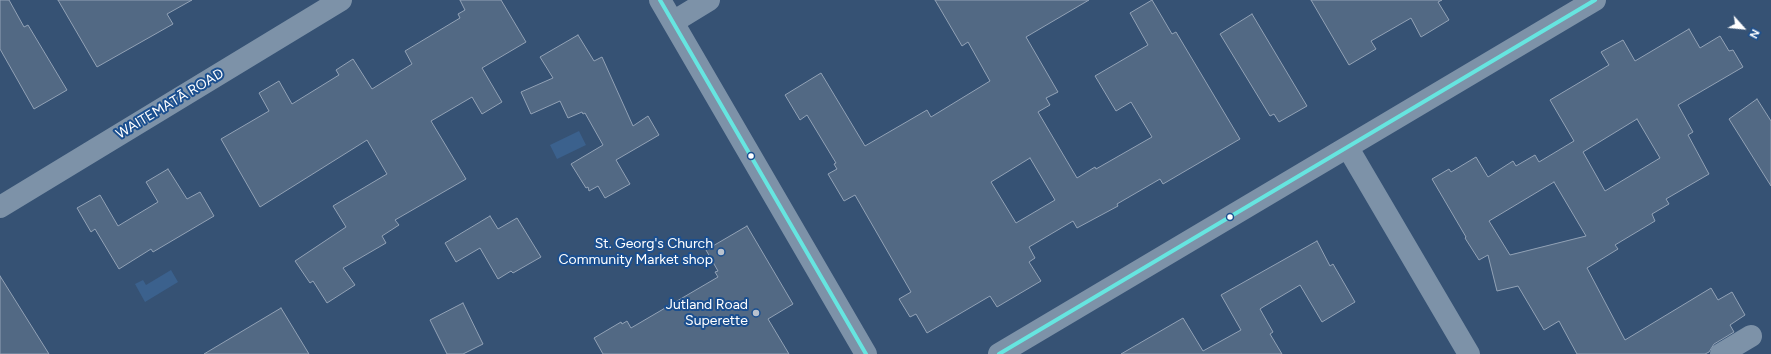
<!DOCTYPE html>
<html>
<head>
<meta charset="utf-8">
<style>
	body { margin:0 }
	#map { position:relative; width:1771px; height:354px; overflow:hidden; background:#365274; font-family:Figtree,sans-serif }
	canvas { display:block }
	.north { position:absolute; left:1723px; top:8px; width:40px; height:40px; -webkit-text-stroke:3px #1b4f8f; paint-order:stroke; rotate:117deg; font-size:11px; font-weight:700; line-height:16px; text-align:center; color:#fff }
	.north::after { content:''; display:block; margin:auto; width:14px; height:18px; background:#fff; clip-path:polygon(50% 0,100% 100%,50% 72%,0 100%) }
</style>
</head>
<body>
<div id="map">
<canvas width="1771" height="354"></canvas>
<div class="north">N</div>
</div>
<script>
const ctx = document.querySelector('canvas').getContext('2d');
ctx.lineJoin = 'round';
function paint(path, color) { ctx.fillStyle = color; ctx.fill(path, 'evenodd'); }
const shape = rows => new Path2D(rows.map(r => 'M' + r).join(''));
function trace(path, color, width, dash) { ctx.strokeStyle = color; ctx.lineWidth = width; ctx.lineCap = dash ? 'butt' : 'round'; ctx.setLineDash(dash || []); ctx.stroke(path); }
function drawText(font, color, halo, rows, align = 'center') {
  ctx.font = font + ' Figtree,sans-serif'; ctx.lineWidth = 4; ctx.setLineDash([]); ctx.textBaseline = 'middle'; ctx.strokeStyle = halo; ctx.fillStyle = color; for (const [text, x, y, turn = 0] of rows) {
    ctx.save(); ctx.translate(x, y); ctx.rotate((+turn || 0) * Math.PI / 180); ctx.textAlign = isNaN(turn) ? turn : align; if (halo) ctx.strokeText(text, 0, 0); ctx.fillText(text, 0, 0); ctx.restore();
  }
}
const water = shape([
	[579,131,586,145,557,159,550,145],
	[171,270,178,282,145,302,135,284,143,280,146,285]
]);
const building = shape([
	[0,0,9,0,24,27,28,25,67,90,34,109,0,49,0,0],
	[58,0,192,0,167,14,173,24,97,67,58,0],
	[460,0,501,0,526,42,482,68,502,102,482,114,472,97,431,121,466,179,395,220,399,225,382,236,386,243,343,268,355,285,327,303,313,281,310,283,295,261,346,227,333,206,387,174,367,140,260,207,221,139,269,111,259,93,279,81,292,104,339,75,336,70,353,59,372,89,412,64,405,51,460,18,458,14,465,10,460,0],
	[935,0,1089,0,1026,37,1058,92,1046,98,1050,105,1038,112,1077,178,1095,167,1096,169,1152,137,1131,102,1116,111,1095,76,1148,45,1130,13,1152,0,1172,34,1176,32,1240,139,1163,184,1160,179,1117,204,1118,206,1077,228,1073,221,1029,247,1035,258,1029,262,1041,281,997,307,990,296,927,333,916,314,910,317,899,299,911,292,855,195,844,201,828,174,837,169,834,164,836,163,807,115,800,120,785,95,821,73,865,146,927,110,931,117,990,81,968,42,962,46,935,0],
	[1030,158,1055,200,1016,223,991,182,1030,158],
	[1311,0,1442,0,1438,2,1449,20,1421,37,1411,18,1371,41,1376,49,1349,65,1311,0],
	[1252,14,1307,106,1279,122,1274,114,1270,116,1220,34,1252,14],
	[1689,29,1700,48,1720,36,1729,51,1733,50,1743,67,1678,105,1693,132,1688,135,1709,174,1666,199,1669,204,1652,214,1655,221,1615,245,1618,249,1587,268,1625,340,1711,288,1718,300,1732,292,1745,315,1730,325,1734,332,1714,344,1709,352,1705,354,1577,354,1559,321,1544,330,1518,286,1497,291,1488,255,1479,260,1465,238,1466,237,1432,179,1449,169,1451,172,1476,157,1488,177,1513,161,1516,166,1535,155,1539,162,1574,141,1550,100,1609,65,1601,52,1623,40,1635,61,1689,29],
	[1637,119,1660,158,1605,191,1583,152,1637,119],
	[1554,182,1586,236,1510,255,1489,221,1554,182],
	[578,35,594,61,602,57,633,126,648,116,659,135,616,160,630,184,605,198,598,186,589,191,588,187,586,188,571,164,603,145,585,113,583,114,582,112,568,118,560,101,531,114,521,92,553,78,540,57,578,35],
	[1757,99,1771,121,1771,186,1729,119,1757,99],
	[168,169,187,199,200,192,214,216,153,252,151,249,119,269,95,229,91,232,77,208,100,195,118,226,158,202,146,182,168,169],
	[490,216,498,229,517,218,541,257,513,273,511,271,498,279,480,248,456,262,445,243,490,216],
	[747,226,793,304,768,319,789,354,603,354,594,338,621,322,622,324,627,321,631,328,718,277,715,272,718,271,706,250,747,226],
	[1317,241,1330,266,1333,264,1355,302,1322,322,1300,285,1263,307,1260,309,1273,332,1270,334,1282,354,1121,354,1183,318,1203,351,1241,330,1221,295,1317,241],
	[0,276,49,354,0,354,0,276],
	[463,303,483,344,463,354,447,354,430,320,463,303],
	[281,308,309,354,204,354,281,308]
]);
const minor = shape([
	[660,0,866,354],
	[673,22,709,0],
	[1348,148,1469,354],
	[0,207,341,0],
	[999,354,1595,0],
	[1721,354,1751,336]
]);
const bus1 = shape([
	[660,0,866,354],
	[999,354,1595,0]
]);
const markers = [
	[751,156,3.5,"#fff"],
	[1230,217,3.5,"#fff"],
	[721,252,4,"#b9c2ce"],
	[756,313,4,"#b9c2ce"]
];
const streetNames = [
	["WAITEMATĀ ROAD",170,104,-31]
];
const poiNames = [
	["St. Georg's Church",713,244],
	["Community Market shop",713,260],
	["Jutland Road",748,305],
	["Superette",748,321]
];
paint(water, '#3b618d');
paint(building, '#526984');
trace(building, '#92a2b6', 1);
trace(minor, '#7d92a8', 22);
trace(bus1, '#66e5e0', 4);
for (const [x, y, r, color] of markers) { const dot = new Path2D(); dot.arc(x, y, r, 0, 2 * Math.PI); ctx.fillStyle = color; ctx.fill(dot); trace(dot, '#1b4f8f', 1.5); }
drawText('14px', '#fff', '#1b4f8f', streetNames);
drawText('14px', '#fff', '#1b4f8f', poiNames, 'right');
</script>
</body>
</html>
